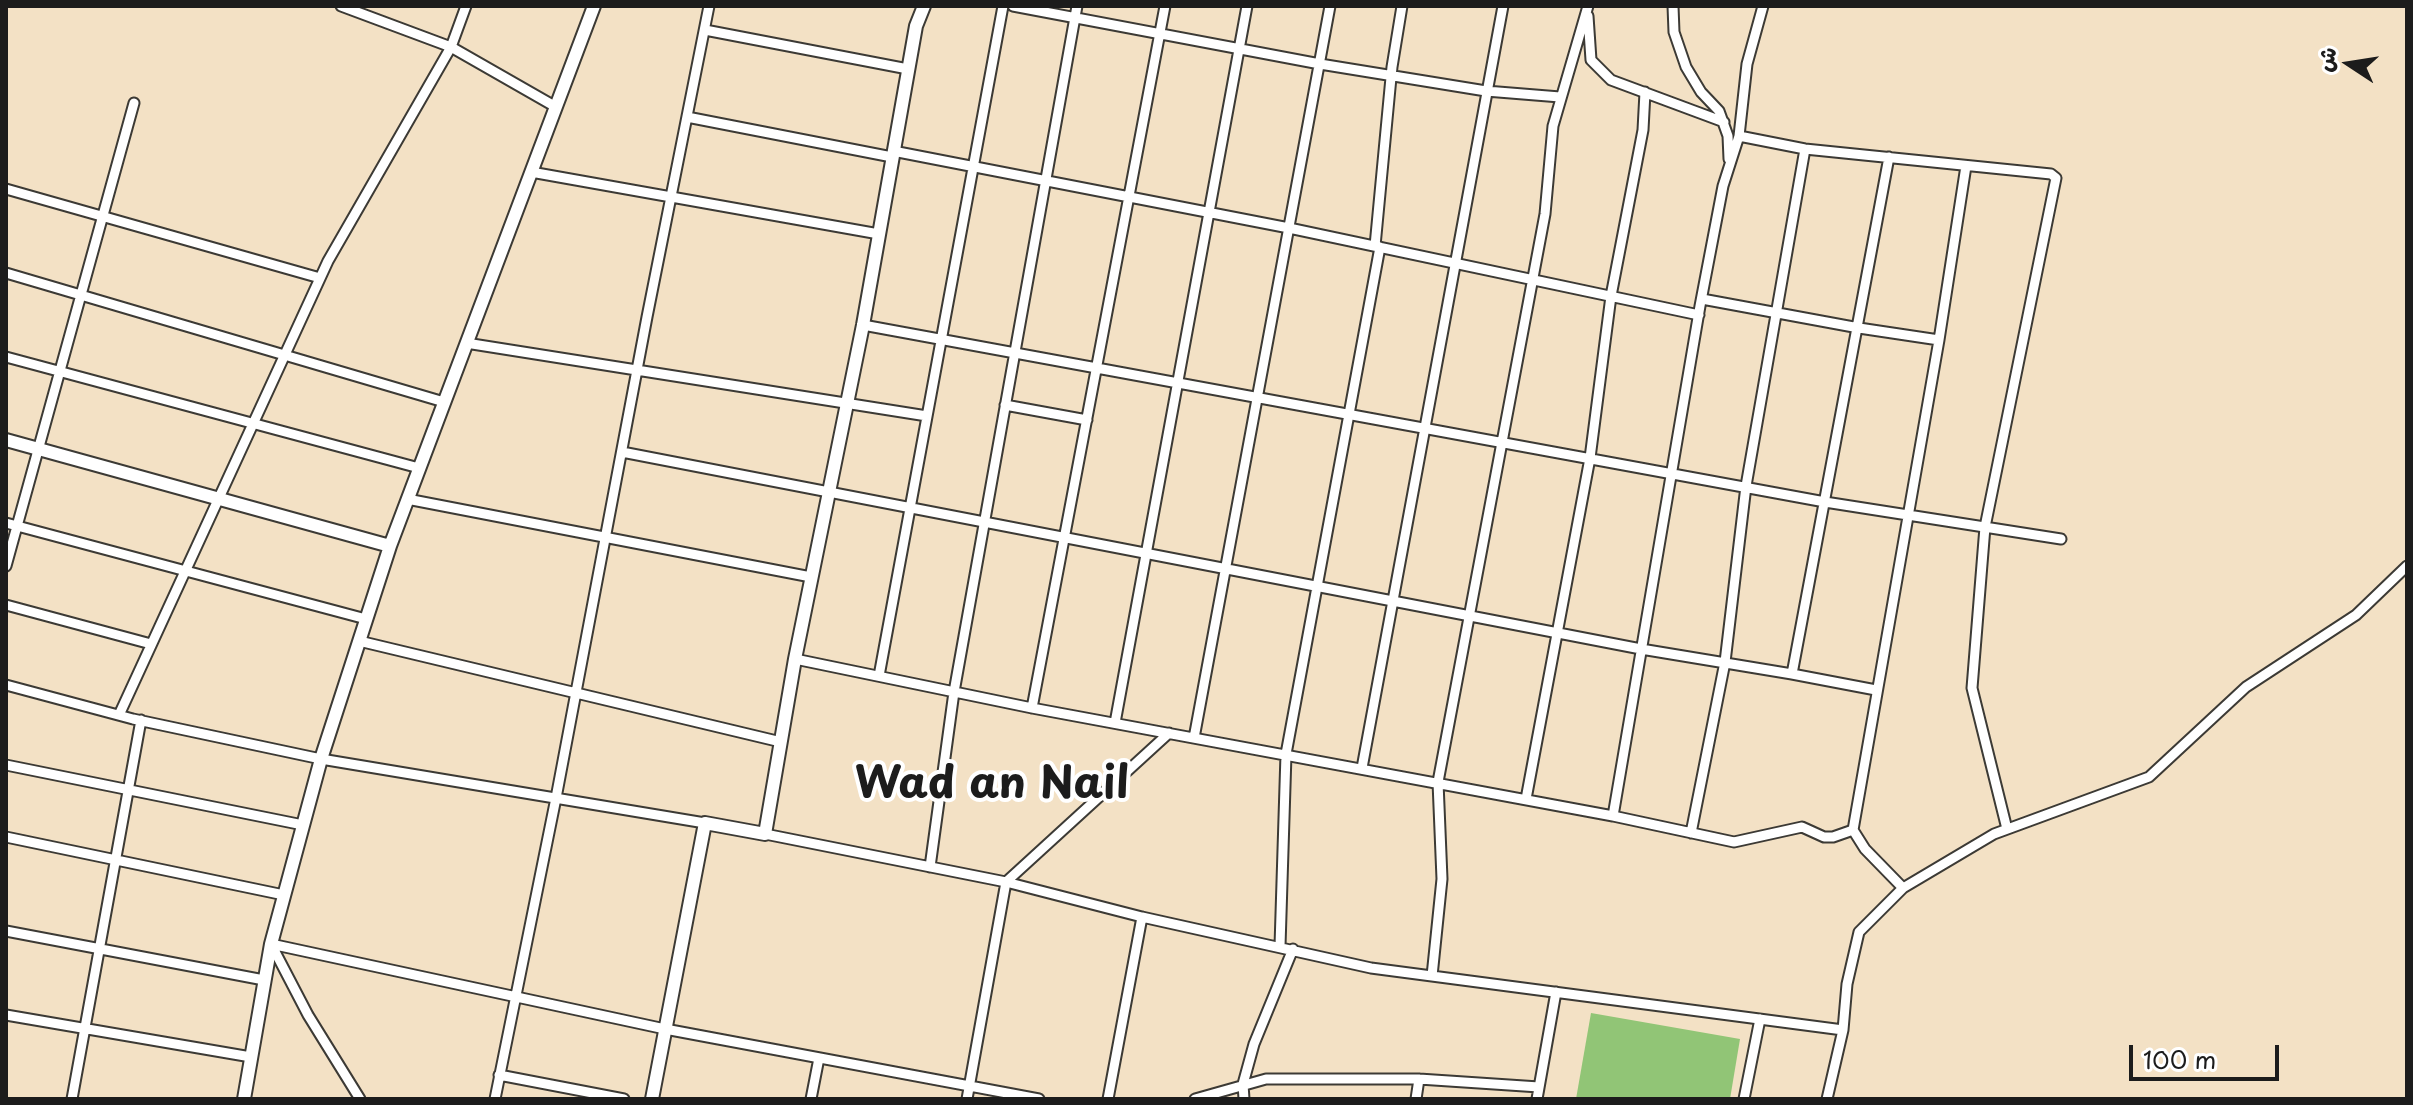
<!DOCTYPE html>
<html>
<head>
<meta charset="utf-8">
<style>
	body { margin:0 }
	#map { position:relative; width:2413px; height:1105px; overflow:hidden; background:#f3e1c5; font-family:"Playpen Sans","Playpen Sans Arabic",sans-serif }
	canvas { display:block }
	.frame { position:absolute; inset:0; border:8px solid #1c1c1c; pointer-events:none }
	.north { position:absolute; left:2309px; top:24px; width:80px; height:80px; -webkit-text-stroke:6px #fff; paint-order:stroke; rotate:282deg; font-size:22px; font-weight:700; line-height:32px; text-align:center; color:#1c1c1c }
	.north::after { content:''; display:block; margin:auto; width:28px; height:36px; background:#1c1c1c; clip-path:polygon(50% 0,100% 100%,50% 72%,0 100%) }
	.scale { position:absolute; left:2129px; top:1045px; width:150px; height:36px; box-sizing:border-box; border:4px solid #1c1c1c; border-top:0; padding-left:10px; font-size:24px; line-height:28px; white-space:nowrap; color:#1c1c1c; -webkit-text-stroke:6px #fff; paint-order:stroke }
</style>
</head>
<body>
<div id="map">
<canvas width="2413" height="1105"></canvas>
<div class="frame"></div>
<div class="north">ش</div>
<div class="scale">100 m</div>
</div>
<script>
const ctx = document.querySelector('canvas').getContext('2d');
ctx.lineJoin = 'round';
function paint(path, color) { ctx.fillStyle = color; ctx.fill(path, 'evenodd'); }
const shape = rows => new Path2D(rows.map(r => 'M' + r).join(''));
function trace(path, color, width, dash) { ctx.strokeStyle = color; ctx.lineWidth = width; ctx.lineCap = dash ? 'butt' : 'round'; ctx.setLineDash(dash || []); ctx.stroke(path); }
function drawText(font, color, halo, rows, align = 'center') {
  ctx.font = font + ' "Playpen Sans",sans-serif'; ctx.lineWidth = 8; ctx.setLineDash([]); ctx.textBaseline = 'middle'; ctx.strokeStyle = halo; ctx.fillStyle = color; for (const [text, x, y, turn = 0] of rows) {
    ctx.save(); ctx.translate(x, y); ctx.rotate((+turn || 0) * Math.PI / 180); ctx.textAlign = isNaN(turn) ? turn : align; if (halo) ctx.strokeText(text, 0, 0); ctx.fillText(text, 0, 0); ctx.restore();
  }
}
const green = shape([
	[1591,1013,1740,1039,1730,1099,1576,1099]
]);
const minor = shape([
	[341,6,451,47,556,107],
	[1013,6,1320,64,1486,91,1560,97],
	[1673,6,1674,32,1686,67,1701,92,1719,111,1728,136,1729,159],
	[1588,16,1591,60,1611,80,1724,122],
	[705,30,908,69],
	[687,117,892,157],
	[1739,136,1805,149,2051,174,2056,178,1985,527,1972,688,2007,829],
	[893,151,1289,228,1699,315],
	[531,172,879,234],
	[6,189,320,278],
	[1375,246,1392,67,1402,6],
	[6,273,444,402],
	[1702,299,1859,328,1939,340],
	[863,325,1825,502,2061,539],
	[466,343,927,416],
	[6,357,419,468],
	[1005,405,1087,420],
	[622,452,1641,649,1792,674,1889,157],
	[407,499,811,577],
	[6,523,366,619],
	[6,566,134,103],
	[6,605,151,644],
	[359,641,781,742],
	[795,659,1032,708,1613,816,1700,306,1723,186,1739,136,1747,64,1763,6],
	[1792,674,1876,690],
	[879,676,1003,6],
	[6,685,133,719,321,759,705,823],
	[1032,708,1165,6],
	[119,715,328,261,451,47,466,6],
	[1115,723,1247,6],
	[1194,738,1330,6],
	[6,765,303,825],
	[1362,768,1503,6],
	[1526,799,1590,458,1611,296,1643,130,1645,92],
	[1613,816,1734,842,1802,827,1824,837,1833,837,1853,830,1865,849,1903,888],
	[1853,830,1939,340,1966,166],
	[1691,833,1725,662,1746,486,1805,149],
	[765,834,1006,882,1142,917,1371,968,1843,1030],
	[6,837,284,895],
	[930,867,954,692,1077,6],
	[6,931,264,980],
	[271,944,665,1029,1039,1099],
	[271,944,308,1015,360,1099],
	[1280,946,1286,754,1380,247],
	[1432,976,1442,879,1438,782,1545,214,1553,126,1588,6],
	[6,1015,251,1057],
	[499,1075,624,1099],
	[72,1099,141,720],
	[495,1099,556,798,647,317,709,6],
	[811,1099,819,1058],
	[967,1099,1006,882,1169,733],
	[1108,1099,1142,917],
	[1195,1099,1266,1079,1419,1079,1539,1087],
	[1244,1099,1243,1084,1254,1044,1293,949],
	[1416,1099,1419,1079],
	[1537,1099,1556,992],
	[1744,1099,1760,1019],
	[1827,1099,1843,1030,1847,984,1859,932,1903,888,1994,834,2149,777,2246,687,2356,615,2407,566]
]);
const tertiary = shape([
	[6,440,390,546],
	[244,1099,271,944,321,759,390,546,594,6],
	[652,1099,705,823,765,834,795,659,863,325,916,26,924,6]
]);
const townNames = [
	["Wad an Nail",992,786]
];
paint(green, '#91c576');
trace(minor, '#3c3a35', 13);
trace(tertiary, '#3c3a35', 16);
trace(minor, '#fff', 9);
trace(tertiary, '#fff', 12);
drawText('bold 44px', '#1c1c1c', '#fff', townNames);
</script>
</body>
</html>
